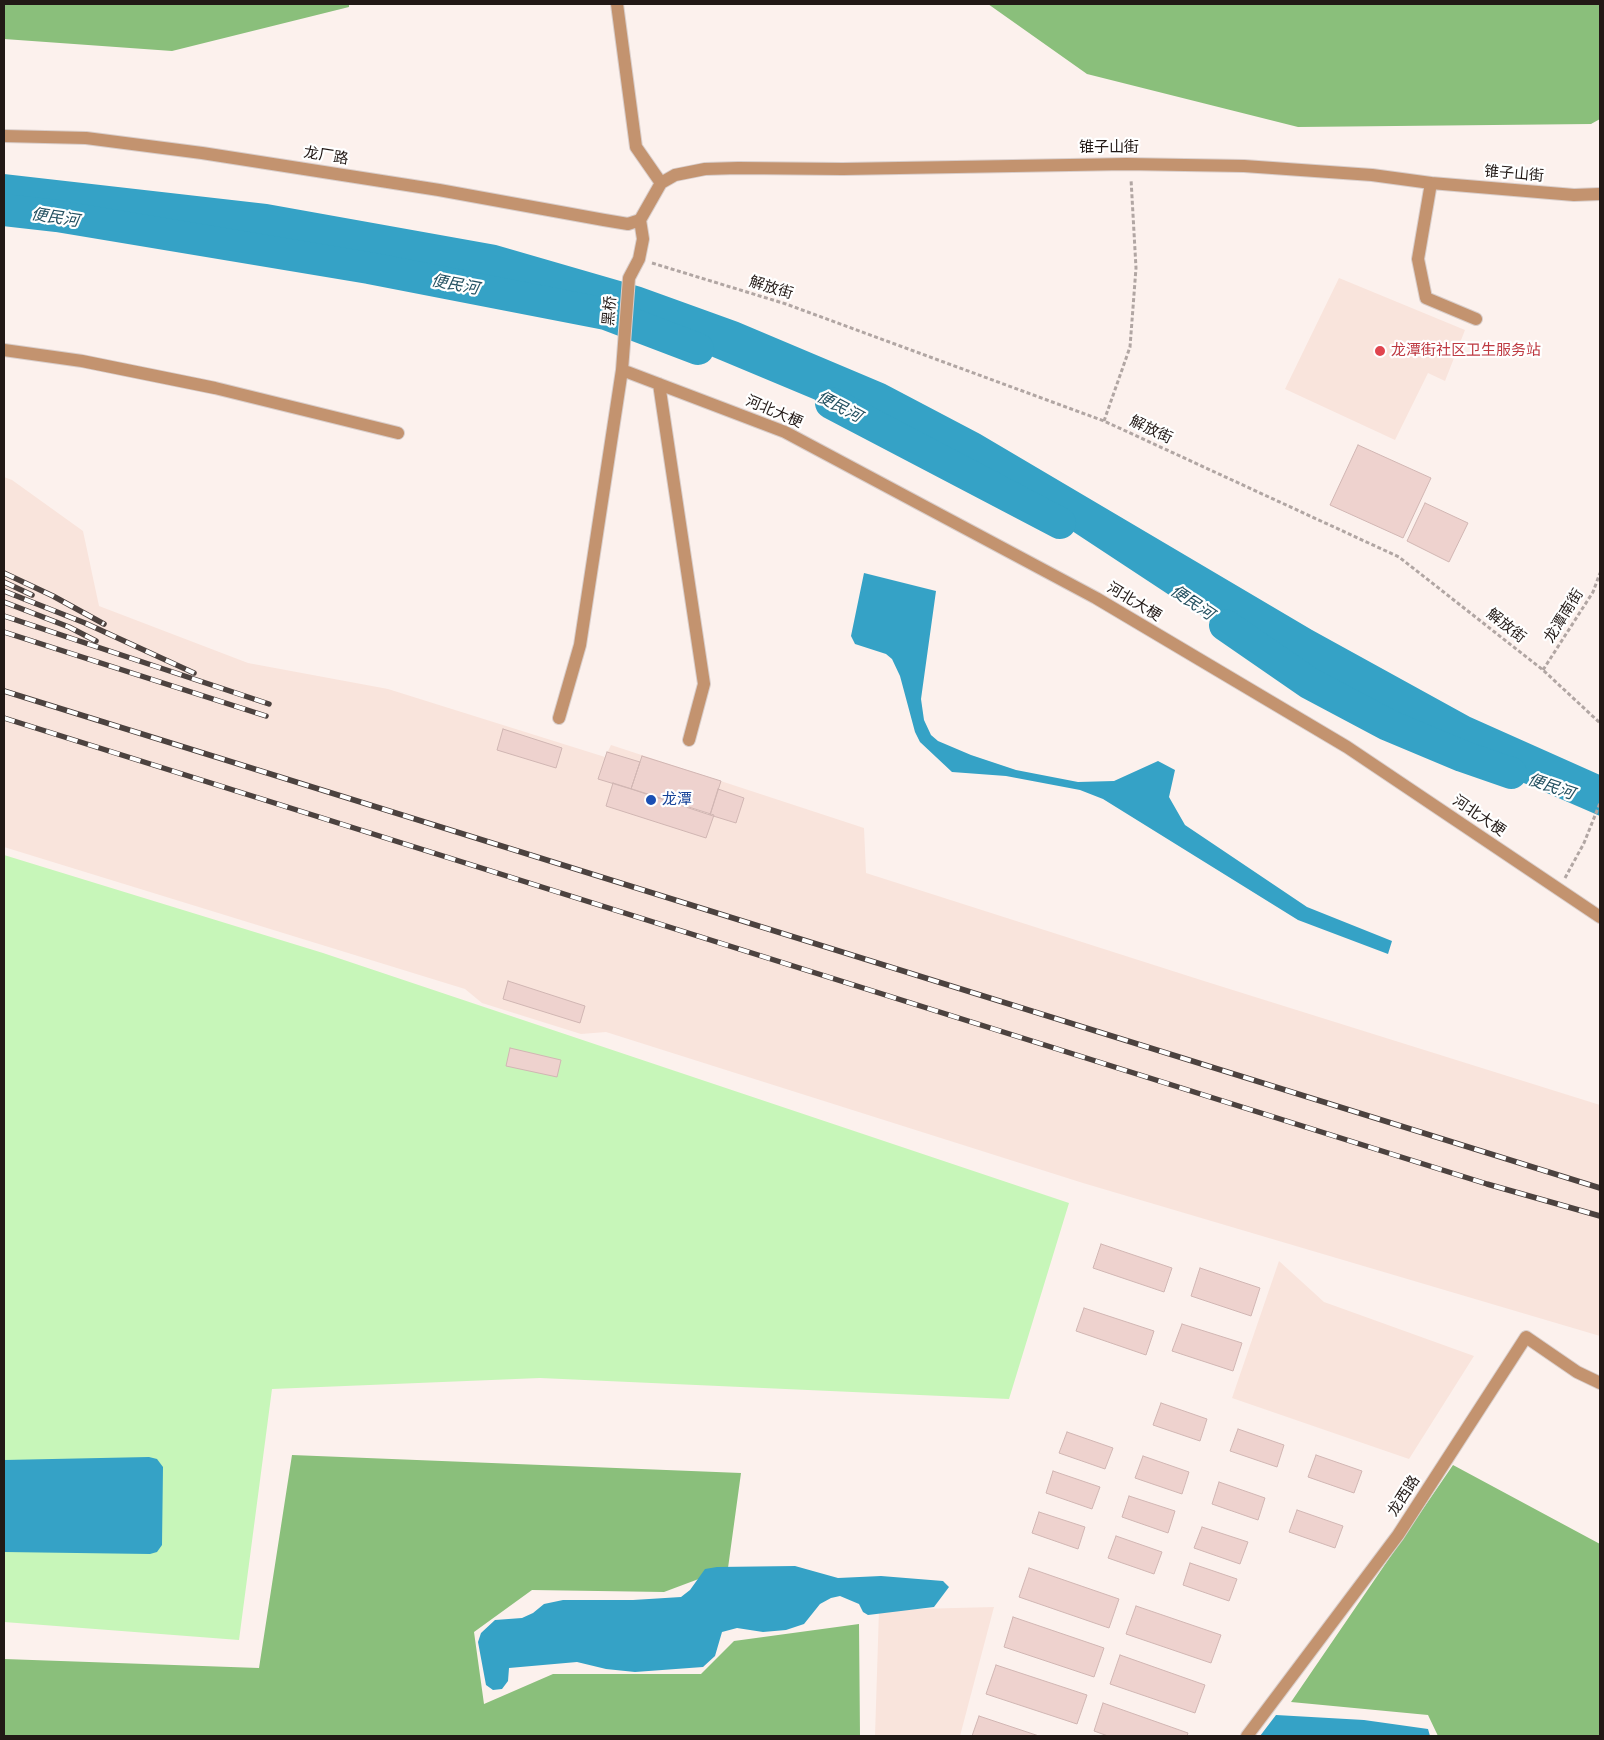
<!DOCTYPE html>
<html>
<head>
<meta charset="utf-8">
<style>
	body { margin:0 }
	#map { position:relative; width:1604px; height:1740px; overflow:hidden; background:#fcf1ed; font-family:Karla,sans-serif }
	canvas { display:block }
	.frame { position:absolute; inset:0; border:5px solid #221916; pointer-events:none }
</style>
</head>
<body>
<div id="map">
<canvas width="1604" height="1740"></canvas>
<div class="frame"></div>
</div>
<script>
const ctx = document.querySelector('canvas').getContext('2d');
ctx.lineJoin = 'round';
function paint(path, color) { ctx.fillStyle = color; ctx.fill(path, 'evenodd'); }
const shape = rows => new Path2D(rows.map(r => 'M' + r).join(''));
function trace(path, color, width, dash) { ctx.strokeStyle = color; ctx.lineWidth = width; ctx.lineCap = dash ? 'butt' : 'round'; ctx.setLineDash(dash || []); ctx.stroke(path); }
function drawText(font, color, halo, rows, align = 'center') {
  ctx.font = font + ' Karla,"Noto Sans SC",sans-serif'; ctx.lineWidth = 4.5; ctx.setLineDash([]); ctx.textBaseline = 'middle'; ctx.strokeStyle = halo; ctx.fillStyle = color; for (const [text, x, y, turn = 0] of rows) {
    ctx.save(); ctx.translate(x, y); ctx.rotate((+turn || 0) * Math.PI / 180); ctx.textAlign = isNaN(turn) ? turn : align; if (halo) ctx.strokeText(text, 0, 0); ctx.fillText(text, 0, 0); ctx.restore();
  }
}
const built = shape([
	[1339,278,1465,330,1445,381,1428,373,1395,440,1285,389],
	[4,477,12,480,83,531,99,606,248,663,388,689,605,757,611,745,864,828,866,873,1204,981,1600,1105,1600,1336,1083,1183,606,1032,581,1034,482,1003,465,989,4,847],
	[1279,1261,1324,1302,1474,1356,1409,1459,1232,1398],
	[994,1607,960,1736,875,1736,879,1610]
]);
const green = shape([
	[4,855,323,953,1069,1203,1009,1399,540,1378,272,1389,239,1640,4,1622]
]);
const forest = shape([
	[4,4,349,4,349,7,172,51,4,39],
	[988,4,1600,4,1600,119,1591,124,1298,127,1087,74],
	[292,1455,741,1473,728,1568,664,1592,532,1590,474,1632,484,1704,553,1674,701,1674,734,1641,859,1624,860,1736,4,1736,4,1659,259,1668],
	[1453,1465,1600,1544,1600,1736,1438,1736,1428,1715,1291,1702]
]);
const water = shape([
	[4,174,267,204,496,245,641,287,738,322,885,384,980,434,1312,630,1470,717,1600,775,1600,816,1480,764,1389,720,1256,647,1189,608,1063,525,947,462,866,421,634,324,576,304,390,264,104,221,4,210],
	[864,573,936,591,921,699,924,720,931,735,938,741,971,755,1016,770,1078,782,1114,781,1158,761,1175,770,1169,797,1185,825,1307,907,1392,941,1388,954,1298,920,1103,799,1080,790,1006,776,952,772,920,742,915,732,900,676,892,659,886,654,855,644,851,636],
	[149,1457,157,1459,163,1467,162,1545,157,1552,150,1554,4,1552,4,1460],
	[795,1566,838,1578,881,1576,943,1581,949,1587,934,1607,868,1615,863,1612,859,1604,840,1596,831,1598,820,1604,804,1624,786,1630,763,1632,737,1628,722,1632,715,1656,703,1667,635,1672,606,1669,577,1662,509,1668,508,1681,502,1689,493,1690,486,1685,478,1642,481,1633,495,1620,522,1618,533,1613,544,1604,563,1600,633,1600,681,1597,690,1590,705,1569,717,1567],
	[1276,1715,1364,1720,1428,1729,1430,1736,1260,1736]
]);
const river = shape([
	[4,210,57,216,369,268,606,314,698,349],
	[831,403,1060,523],
	[1225,625,1309,683,1388,725,1462,756,1511,773]
]);
const building = shape([
	[1358,445,1431,478,1403,538,1330,505,1358,445],
	[1425,503,1468,523,1449,562,1407,541,1425,503],
	[503,729,562,748,556,768,497,750,503,729],
	[607,752,640,762,631,789,598,779,607,752],
	[642,756,721,781,710,815,631,789,642,756],
	[613,783,714,815,706,838,606,806,613,783],
	[718,789,744,798,736,823,710,815,718,789],
	[508,981,585,1006,580,1023,503,999,508,981],
	[510,1048,561,1060,557,1077,506,1066,510,1048],
	[1101,1244,1172,1268,1164,1292,1093,1268,1101,1244],
	[1200,1268,1260,1288,1251,1316,1191,1296,1200,1268],
	[1084,1308,1154,1331,1146,1355,1076,1331,1084,1308],
	[1182,1324,1242,1343,1233,1371,1172,1351,1182,1324],
	[1161,1403,1207,1419,1200,1441,1153,1425,1161,1403],
	[1238,1429,1284,1445,1277,1467,1230,1451,1238,1429],
	[1067,1432,1113,1448,1105,1469,1059,1453,1067,1432],
	[1316,1455,1362,1471,1354,1493,1308,1477,1316,1455],
	[1143,1456,1189,1472,1182,1494,1135,1478,1143,1456],
	[1053,1471,1100,1487,1092,1509,1046,1493,1053,1471],
	[1219,1482,1265,1498,1258,1520,1212,1504,1219,1482],
	[1129,1496,1175,1511,1168,1533,1122,1517,1129,1496],
	[1297,1510,1343,1526,1335,1548,1289,1532,1297,1510],
	[1039,1512,1085,1527,1078,1549,1032,1533,1039,1512],
	[1202,1527,1248,1542,1240,1564,1194,1548,1202,1527],
	[1116,1536,1162,1552,1154,1574,1108,1558,1116,1536],
	[1190,1563,1237,1579,1229,1601,1183,1585,1190,1563],
	[1029,1568,1119,1599,1109,1628,1019,1597,1029,1568],
	[1136,1606,1221,1635,1211,1663,1126,1634,1136,1606],
	[1013,1617,1104,1648,1094,1677,1004,1647,1013,1617],
	[1120,1655,1205,1685,1195,1713,1110,1684,1120,1655],
	[996,1665,1087,1695,1077,1724,986,1694,996,1665],
	[1103,1703,1188,1733,1187,1736,1108,1736,1094,1731,1103,1703],
	[979,1716,1039,1736,972,1736,979,1716]
]);
const path = shape([
	[652,263,786,304,1104,421,1399,557,1543,670,1600,723],
	[1104,421,1130,347,1136,268,1131,179],
	[1543,670,1593,592,1600,573],
	[1565,878,1584,843,1600,803]
]);
const minor = shape([
	[617,4,636,147,661,183],
	[4,136,86,138,202,153,439,190,604,220,628,224,640,220],
	[1431,183,1418,259,1426,298,1476,319],
	[640,220,661,183,675,175,705,169,738,168,843,169,1126,164,1244,166,1372,175,1431,183,1574,195,1600,194],
	[4,350,82,361,215,388,398,433],
	[622,370,785,432,1096,598,1347,747,1600,917],
	[659,384,704,684,689,740],
	[559,718,580,645,622,370,629,278,639,259,643,239,640,220],
	[1247,1736,1398,1535,1526,1337,1577,1372,1600,1383]
]);
const rail = shape([
	[4,573,53,596,104,624],
	[4,582,32,595],
	[4,591,85,623,194,673],
	[4,602,69,627,96,641],
	[4,616,269,704],
	[4,632,266,716],
	[4,691,1600,1188],
	[4,718,1487,1184,1600,1216]
]);
const markers = [
	[1380,351,6,"#e0444e"],
	[651,800,6,"#1a4fb4"]
];
const streetNames = [
	["锥子山街",1109,148],
	["龙厂路",326,156,9],
	["锥子山街",1514,174,5],
	["解放街",771,288,17],
	["黑桥",610,311,-85],
	["河北大梗",774,412,23],
	["解放街",1151,430,25],
	["河北大梗",1134,602,31],
	["龙潭南街",1564,616,-58],
	["解放街",1506,626,38],
	["河北大梗",1479,816,34],
	["龙西路",1404,1496,-57]
];
const healthNames = [
	["龙潭街社区卫生服务站",1391,351]
];
const transitNames = [
	["龙潭",662,800]
];
const waterNames = [
	["便民河",55,218,9],
	["便民河",455,285,11],
	["便民河",839,407,28],
	["便民河",1192,603,34],
	["便民河",1551,787,19]
];
paint(built, '#f9e4dc');
paint(green, '#c7f6b9');
paint(forest, '#8abf7b');
paint(water, '#35a2c6');
trace(river, '#35a2c6', 32);
paint(building, '#eed2ce');
trace(building, '#d1b6b3', 1);
trace(minor, '#d9cecb', 14);
trace(path, '#b1a6a3', 3, [4, 2.5]);
trace(minor, '#c3936f', 12);
trace(rail, '#4c423f', 5.5);
trace(rail, '#fff', 4, [11]);
for (const [x, y, r, color] of markers) { const dot = new Path2D(); dot.arc(x, y, r, 0, 2 * Math.PI); ctx.fillStyle = color; ctx.fill(dot); trace(dot, '#fff', 2); }
drawText('15px', '#221916', '#fff', streetNames);
drawText('15px', '#be3a42', '#fff', healthNames, 'left');
drawText('15px', '#164399', '#fff', transitNames, 'left');
drawText('italic 16px', '#245161', '#fff', waterNames);
</script>
</body>
</html>
